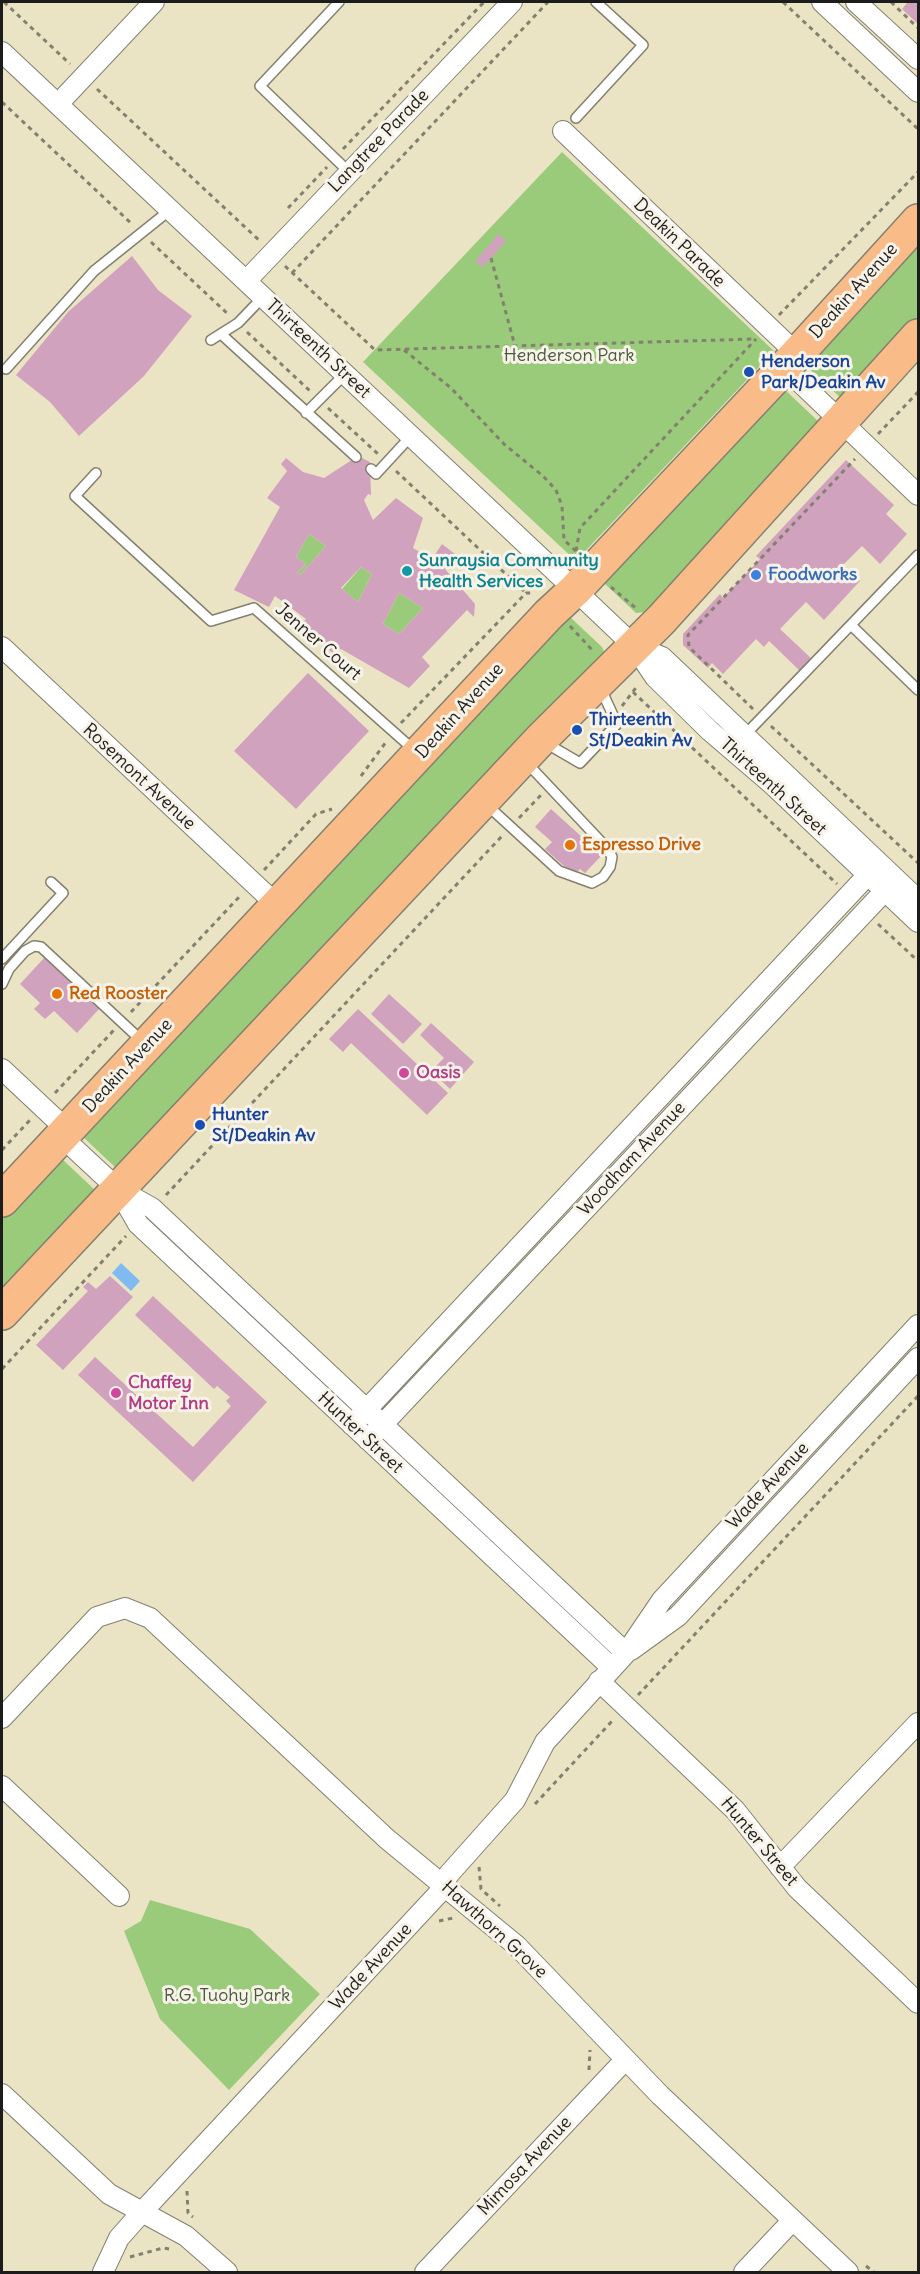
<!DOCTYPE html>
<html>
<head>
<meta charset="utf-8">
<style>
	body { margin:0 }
	#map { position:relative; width:920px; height:2274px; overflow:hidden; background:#eae4c5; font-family:Delius,sans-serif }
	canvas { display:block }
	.frame { position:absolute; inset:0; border:3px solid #1c1c1c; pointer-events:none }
</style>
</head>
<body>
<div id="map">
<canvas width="920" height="2274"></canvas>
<div class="frame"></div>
</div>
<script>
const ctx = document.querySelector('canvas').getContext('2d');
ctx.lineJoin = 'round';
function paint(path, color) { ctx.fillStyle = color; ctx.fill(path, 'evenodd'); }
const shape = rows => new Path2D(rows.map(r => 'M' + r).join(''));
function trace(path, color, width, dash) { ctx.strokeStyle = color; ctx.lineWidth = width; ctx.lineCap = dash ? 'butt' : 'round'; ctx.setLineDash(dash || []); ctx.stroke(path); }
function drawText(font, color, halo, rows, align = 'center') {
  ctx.font = font + ' Delius,sans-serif'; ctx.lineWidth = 6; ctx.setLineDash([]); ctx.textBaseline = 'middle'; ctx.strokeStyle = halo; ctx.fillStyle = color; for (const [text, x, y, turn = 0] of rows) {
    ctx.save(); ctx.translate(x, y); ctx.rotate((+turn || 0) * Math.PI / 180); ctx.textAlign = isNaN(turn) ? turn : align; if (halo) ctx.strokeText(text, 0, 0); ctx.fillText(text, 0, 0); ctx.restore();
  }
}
const green = shape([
	[562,152,774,351,576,561,363,362],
	[918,240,918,319,845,399,842,399,805,365],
	[783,388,819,422,647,612,636,613,604,583],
	[309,534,326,546,300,575,297,573,306,564,296,557],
	[361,567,372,574,358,602,342,589],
	[399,593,423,608,399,634,383,624],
	[569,616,602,647,605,654,116,1168,82,1136],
	[61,1158,96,1191,2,1299,2,1215],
	[150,1900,250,1929,320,1994,229,2090,160,2019,124,1931,141,1921]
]);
const water = shape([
	[121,1263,140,1281,131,1291,112,1273]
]);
const building = shape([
	[908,2,918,2,918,24,902,9],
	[499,234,506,241,483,267,475,261],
	[132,256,158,290,192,316,144,376,79,436,50,402,16,375,68,312],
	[358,456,370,462,371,495,368,494,364,500,373,520,396,498,423,518,413,548,432,559,442,544,455,554,445,569,475,604,474,617,467,610,422,657,430,666,409,688,341,649,333,653,298,627,306,619,275,596,269,607,234,590,280,507,267,498,287,471,281,464,286,458,303,472,324,478],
	[309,534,326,546,300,575,297,573,306,564,296,557],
	[361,567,372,574,358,602,341,588],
	[399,593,423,608,399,634,383,624],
	[846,460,894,505,886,514,907,534,880,564,862,546,843,565,860,581,824,620,806,602,780,629,812,659,800,671,769,641,764,647,756,639,723,674,712,663,708,668,683,645,683,634,720,594,723,598,760,559,756,556],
	[308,673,369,731,296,809,234,751],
	[551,809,602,855,585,873,580,869,574,875,545,849,552,842,535,827],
	[45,957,100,1008,77,1033,54,1011,45,1019,34,1009,40,1003,20,984],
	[389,994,422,1024,403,1044,371,1014],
	[358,1009,448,1093,427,1115,351,1043,343,1052,329,1039],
	[431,1023,474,1062,450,1089,431,1071,444,1058,420,1035],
	[110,1276,133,1297,63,1370,36,1345,88,1291,83,1287,88,1282,96,1289],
	[153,1296,267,1402,193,1482,78,1375,95,1357,193,1447,231,1406,226,1401,230,1397,217,1386,214,1389,135,1315]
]);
const path = shape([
	[4,2,70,64],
	[783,2,918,129],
	[891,2,918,28],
	[97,89,261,242],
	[2,102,133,225],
	[343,149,484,2],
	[288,208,327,167],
	[151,242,229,315],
	[491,258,515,346],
	[285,266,375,350,755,339],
	[292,273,548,2],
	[779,315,918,172],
	[247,332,310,391],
	[404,350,451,388,504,444,543,476,556,490,562,506,564,540,578,553],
	[328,408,378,454],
	[878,434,918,392],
	[396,471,526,593],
	[576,551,580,528,756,339],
	[611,587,638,610],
	[570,626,594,652],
	[633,692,837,884],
	[622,706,638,685],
	[753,709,689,647,688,635,855,459],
	[401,723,526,593,534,593],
	[771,726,918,863],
	[361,776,386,742],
	[519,818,541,795],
	[264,870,316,814,332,809],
	[878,924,918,961],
	[131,1012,241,895],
	[55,1093,114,1030],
	[2,1150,30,1120],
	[166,1195,502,836],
	[2,1369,126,1236],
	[638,1695,918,1396],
	[535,1804,614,1719],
	[479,1867,481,1889,500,1906],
	[439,1921,453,1918],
	[589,2070,590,2050],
	[187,2191,188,2213,193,2217],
	[130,2257,163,2248,169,2249],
	[866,2266,874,2272]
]);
const service = shape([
	[339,2,260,86,349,172],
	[576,118,643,45,596,2],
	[221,334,356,457],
	[211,340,238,323,263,297],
	[6,369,94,271,170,210],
	[306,413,345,374],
	[371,469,376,474,411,436],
	[96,473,75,496,211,621,254,608,414,750],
	[852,626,918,690],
	[743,737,918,555],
	[544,742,580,763,617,724,600,687],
	[487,805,559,871,592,883,603,877,610,867,612,857,607,848,526,762],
	[2,959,63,893,51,882],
	[2,984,9,969,25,951,34,946,41,947,142,1041]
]);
const minor = shape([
	[822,2,918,92],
	[856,2,918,59],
	[2,52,575,590,634,646,655,677,710,731,773,785,918,922],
	[58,104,154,2],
	[563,131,797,354],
	[246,281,512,2],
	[784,367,918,495],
	[634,646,662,657,918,900],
	[2,647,278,906],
	[2,1069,67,1130],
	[62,1137,118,1189,152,1208,626,1653],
	[118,1189,138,1224,612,1668],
	[352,1425,879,863],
	[368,1440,896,879],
	[631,1650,678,1616,918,1358],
	[599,1681,735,1810,797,1888,918,2003],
	[2,1718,97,1617,125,1608,150,1618,387,1839,517,1946,660,2095,848,2272],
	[2,1786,119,1896],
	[780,1867,918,1723],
	[2,2094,109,2194,186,2236,227,2272],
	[103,2272,119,2238,142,2212,438,1894,449,1874,515,1800,545,1742,626,1653,662,1600,918,1325],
	[425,2272,625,2060],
	[744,2272,793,2220]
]);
const trunk = shape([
	[2,1200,549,614,575,590,797,354,918,221],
	[2,1313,540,740,661,620,918,336]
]);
const markers = [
	[749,372,6,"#1a4fb4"],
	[407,571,6,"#0f9aa8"],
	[756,575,6,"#3f7fe0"],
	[577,730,6,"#1a4fb4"],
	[570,845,6,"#e8710a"],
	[57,994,6,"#e8710a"],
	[404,1073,6,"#d1479c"],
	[200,1125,6,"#1a4fb4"],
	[116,1393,6,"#d1479c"]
];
const streetNames = [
	["Langtree Parade",379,141,-46],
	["Deakin Parade",679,243,44],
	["Deakin Avenue",854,291,-48],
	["Thirteenth Street",318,349,43],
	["Jenner Court",318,642,41],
	["Deakin Avenue",460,711,-48],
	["Rosemont Avenue",139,777,43],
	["Thirteenth Street",773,787,42],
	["Deakin Avenue",128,1066,-47],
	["Woodham Avenue",632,1159,-47],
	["Hunter Street",360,1433,43],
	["Wade Avenue",768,1486,-47],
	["Hunter Street",759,1842,50],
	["Hawthorn Grove",494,1930,42],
	["Wade Avenue",371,1967,-47],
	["Mimosa Avenue",525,2166,-47]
];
const parkNames = [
	["Henderson Park",569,356],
	["R.G. Tuohy Park",227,1996]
];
const transitNames = [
	["Henderson",761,362],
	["Park/Deakin Av",761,383],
	["Thirteenth",589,720],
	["St/Deakin Av",589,741],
	["Hunter",212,1115],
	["St/Deakin Av",212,1136]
];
const cultureNames = [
	["Sunraysia Community",419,561],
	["Health Services",419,582]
];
const shopNames = [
	["Foodworks",768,575]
];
const foodNames = [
	["Espresso Drive",582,845],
	["Red Rooster",69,994]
];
const hotelNames = [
	["Oasis",416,1073],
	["Chaffey",128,1383],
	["Motor Inn",128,1404]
];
paint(green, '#99cb7b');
paint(water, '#7fbbf1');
paint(building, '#d1a2be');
trace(service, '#838070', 12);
trace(minor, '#838070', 22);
trace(trunk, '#838070', 36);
trace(path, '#838070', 3, [4.5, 4.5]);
trace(service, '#fff', 9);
trace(minor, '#fff', 20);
trace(trunk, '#f9bc89', 33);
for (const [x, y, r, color] of markers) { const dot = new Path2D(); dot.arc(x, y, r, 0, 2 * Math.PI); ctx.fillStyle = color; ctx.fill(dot); trace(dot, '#f7f3e8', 2); }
drawText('18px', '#1c1c1c', '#f7f3e8', streetNames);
drawText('18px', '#48593d', '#f7f3e8', parkNames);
drawText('bold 18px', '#164399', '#f7f3e8', transitNames, 'left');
drawText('bold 18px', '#0d838f', '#f7f3e8', cultureNames, 'left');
drawText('bold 18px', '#366cbe', '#f7f3e8', shopNames, 'left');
drawText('bold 18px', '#c56008', '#f7f3e8', foodNames, 'left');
drawText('bold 18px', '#b23c85', '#f7f3e8', hotelNames, 'left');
</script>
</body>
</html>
